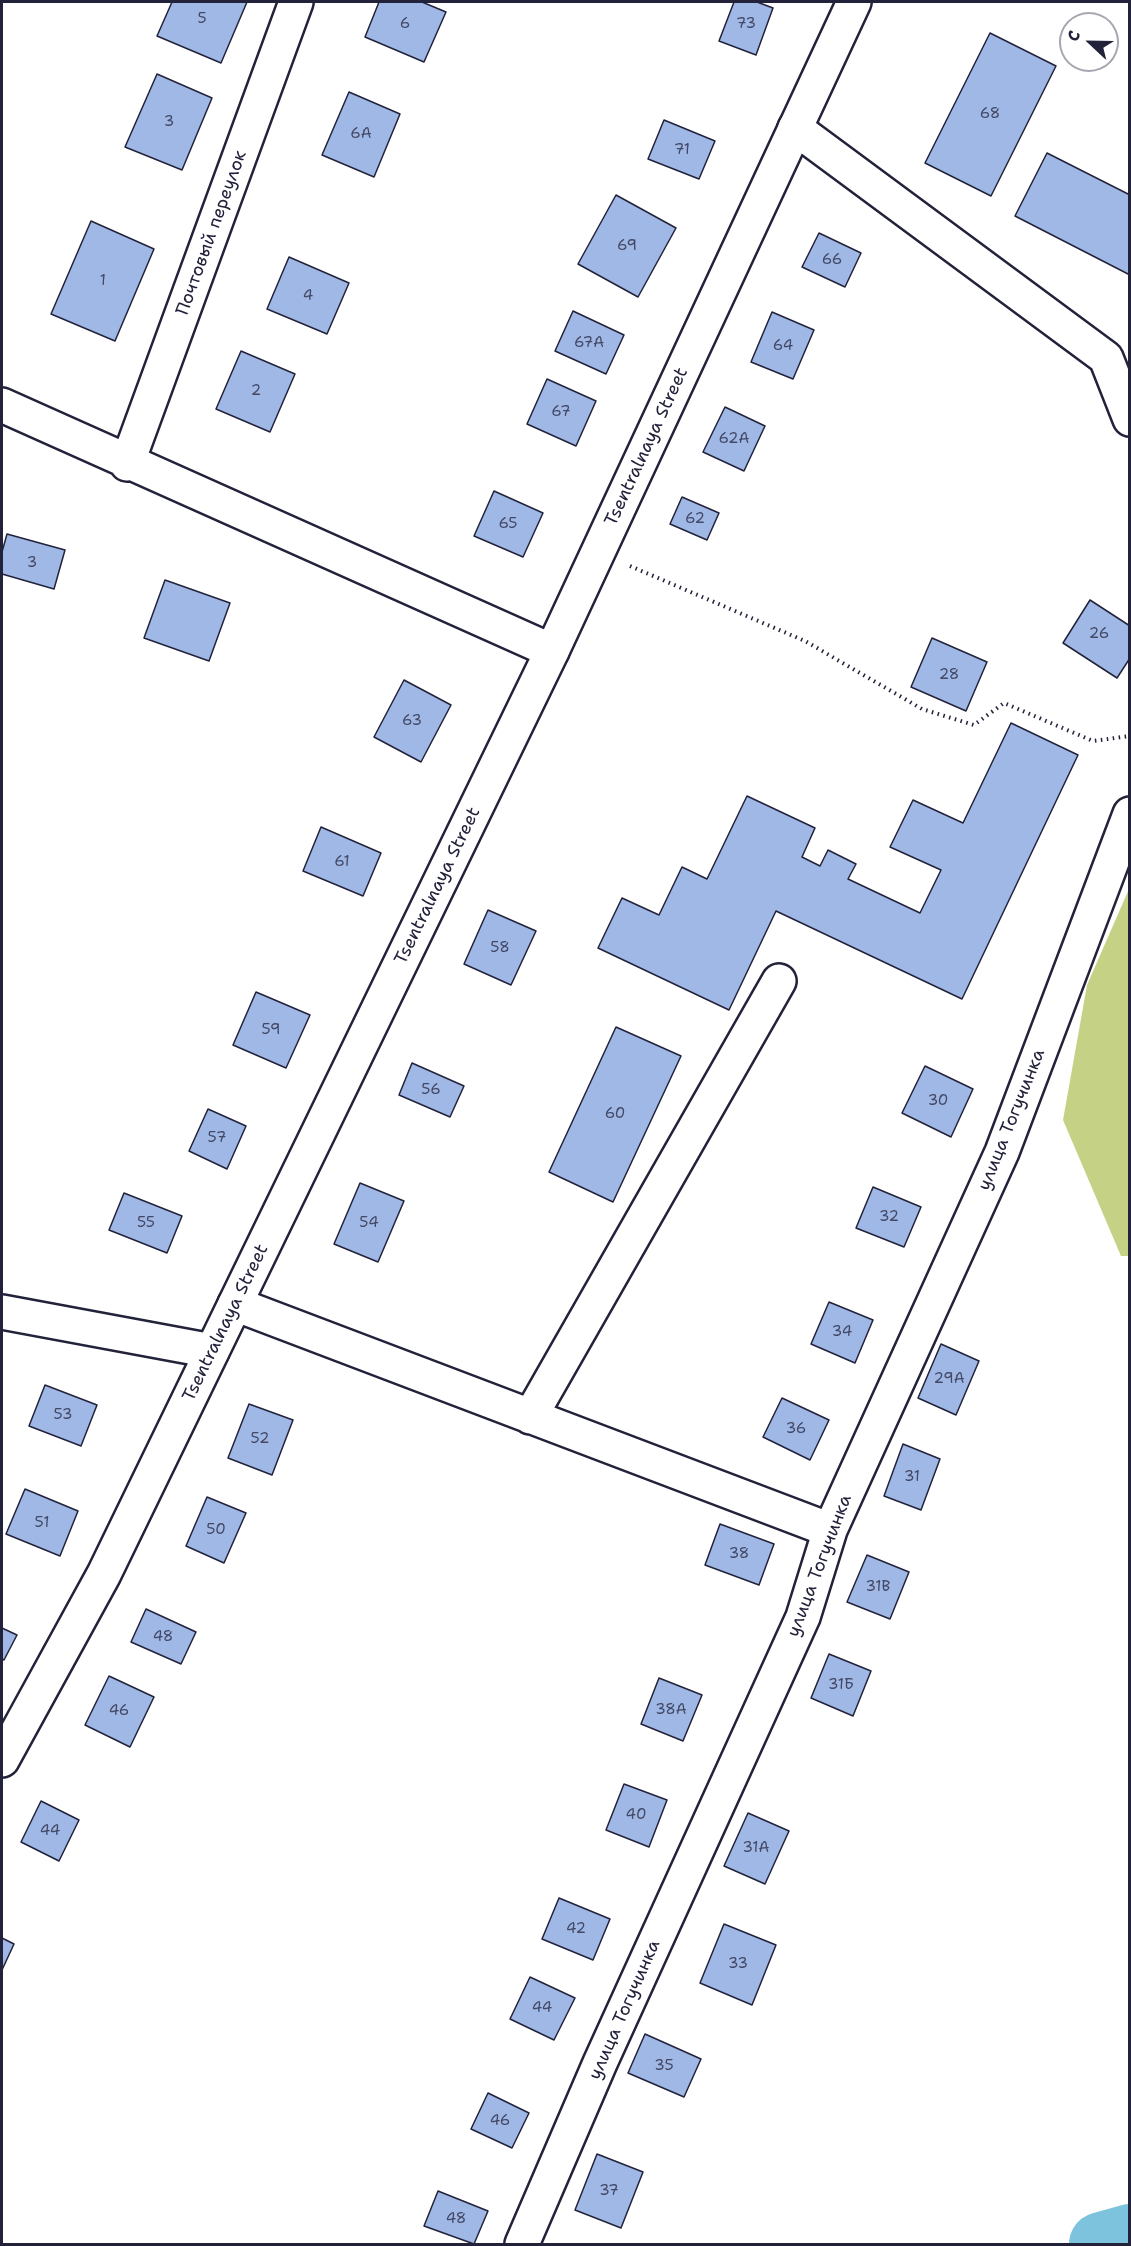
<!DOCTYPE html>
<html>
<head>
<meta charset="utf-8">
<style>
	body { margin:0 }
	#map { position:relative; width:1131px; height:2246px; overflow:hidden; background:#fff; font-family:"Shantell Sans",sans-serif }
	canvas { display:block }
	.frame { position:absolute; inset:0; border:3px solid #22223b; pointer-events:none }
	.north { position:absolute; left:1059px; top:12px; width:60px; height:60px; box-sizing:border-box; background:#fff; border:2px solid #a7a7b1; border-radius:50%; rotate:292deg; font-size:16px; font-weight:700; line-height:24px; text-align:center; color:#22223b }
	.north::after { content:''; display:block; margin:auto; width:21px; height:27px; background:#22223b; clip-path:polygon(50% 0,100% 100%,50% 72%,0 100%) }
</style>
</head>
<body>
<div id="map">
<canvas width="1131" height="2246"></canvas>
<div class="frame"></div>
<div class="north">С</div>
</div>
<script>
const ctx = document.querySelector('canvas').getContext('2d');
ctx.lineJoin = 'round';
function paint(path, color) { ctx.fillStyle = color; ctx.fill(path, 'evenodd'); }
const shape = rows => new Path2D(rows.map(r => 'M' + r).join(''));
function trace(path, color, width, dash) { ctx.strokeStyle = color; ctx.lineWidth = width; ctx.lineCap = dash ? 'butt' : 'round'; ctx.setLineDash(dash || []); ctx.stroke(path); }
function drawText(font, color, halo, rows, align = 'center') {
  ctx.font = font + ' "Shantell Sans",sans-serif'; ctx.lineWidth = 4.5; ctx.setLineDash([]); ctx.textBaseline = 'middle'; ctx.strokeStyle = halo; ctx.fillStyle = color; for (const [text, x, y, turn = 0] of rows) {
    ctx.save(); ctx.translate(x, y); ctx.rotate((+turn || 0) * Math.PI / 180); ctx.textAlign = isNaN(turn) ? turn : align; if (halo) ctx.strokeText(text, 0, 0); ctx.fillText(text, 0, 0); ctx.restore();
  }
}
const green = shape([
	[1129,889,1130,1256,1121,1256,1063,1120,1087,985]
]);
const river = shape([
	[1101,2244,1130,2236]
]);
const building = shape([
	[172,2,247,2,221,63,157,36,172,2],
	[379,2,422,2,446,12,424,62,365,37,379,2],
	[734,2,757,2,773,8,756,55,719,41,734,2],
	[990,33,1056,66,991,196,925,163,990,33],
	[157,74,212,98,182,170,125,147,157,74],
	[349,92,400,114,374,177,322,155,349,92],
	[664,120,715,141,699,179,648,159,664,120],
	[1047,153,1130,195,1130,275,1015,216,1047,153],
	[616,195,676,228,638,297,578,264,616,195],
	[91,221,154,249,115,341,51,314,91,221],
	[819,233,861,253,845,287,802,267,819,233],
	[289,257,349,283,327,334,267,309,289,257],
	[573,311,624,335,606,374,555,351,573,311],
	[772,312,814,330,793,379,751,362,772,312],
	[241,351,295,374,270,432,216,409,241,351],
	[547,379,596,401,576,446,527,424,547,379],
	[725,407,765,426,744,471,703,452,725,407],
	[494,491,543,513,523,557,474,536,494,491],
	[682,497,719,513,707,540,670,524,682,497],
	[7,534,65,550,54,589,2,574,2,552,7,534],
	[165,580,230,603,209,661,144,638,165,580],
	[1090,600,1130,626,1130,658,1117,678,1063,643,1090,600],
	[932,638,987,662,966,711,911,687,932,638],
	[404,680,451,705,421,762,374,737,404,680],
	[1011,723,1078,755,962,999,776,911,729,1010,598,948,622,898,659,915,682,867,707,879,747,796,815,828,802,857,820,866,828,850,856,864,848,879,920,913,941,870,890,847,913,800,963,823,1011,723],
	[321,827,381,853,363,896,303,871,321,827],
	[488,910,536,931,511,985,464,964,488,910],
	[256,992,310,1015,286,1068,233,1045,256,992],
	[616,1027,681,1056,613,1202,549,1172,616,1027],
	[412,1063,464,1086,450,1117,399,1095,412,1063],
	[925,1066,973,1089,951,1137,902,1113,925,1066],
	[208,1109,246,1126,227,1169,189,1151,208,1109],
	[360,1183,404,1201,378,1262,334,1244,360,1183],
	[873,1187,921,1207,904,1247,856,1228,873,1187],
	[124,1193,182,1216,167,1253,109,1230,124,1193],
	[829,1302,873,1320,855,1363,811,1344,829,1302],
	[941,1344,979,1361,956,1415,918,1398,941,1344],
	[45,1385,97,1405,81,1446,29,1426,45,1385],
	[782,1398,829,1420,810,1460,763,1437,782,1398],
	[249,1404,293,1420,272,1475,228,1458,249,1404],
	[903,1444,940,1459,921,1510,884,1496,903,1444],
	[25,1489,78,1511,60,1556,6,1534,25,1489],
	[207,1497,246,1513,224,1563,186,1546,207,1497],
	[720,1524,774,1544,759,1585,705,1565,720,1524],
	[867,1555,909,1572,890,1619,847,1602,867,1555],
	[146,1609,196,1632,181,1664,131,1642,146,1609],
	[2,1628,17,1635,4,1660,2,1659,2,1628],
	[829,1654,871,1671,853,1716,811,1698,829,1654],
	[109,1676,154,1697,130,1747,85,1725,109,1676],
	[659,1678,702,1695,683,1741,641,1724,659,1678],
	[624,1784,667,1800,649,1847,606,1830,624,1784],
	[41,1801,79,1820,59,1861,21,1842,41,1801],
	[748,1813,789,1831,765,1884,724,1866,748,1813],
	[559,1898,610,1919,593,1960,542,1939,559,1898],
	[724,1924,776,1945,752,2005,700,1983,724,1924],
	[2,1938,14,1944,2,1970,2,1938],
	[530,1977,575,1998,554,2040,510,2019,530,1977],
	[645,2034,701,2059,684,2097,628,2073,645,2034],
	[488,2093,529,2113,512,2148,471,2129,488,2093],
	[597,2154,643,2172,621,2228,575,2210,597,2154],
	[438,2191,488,2211,474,2244,424,2226,438,2191]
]);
const path = shape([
	[630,566,805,641,922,709,974,725,1004,703,1093,741,1130,736]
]);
const minor = shape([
	[795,128,1106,358,1130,419],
	[2,405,552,651],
	[127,464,296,2],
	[235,1304,830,1530],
	[2,1312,212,1351],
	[530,1417,779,981],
	[522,2244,600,2063,803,1617,830,1530,1002,1152,1130,814]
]);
const major = shape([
	[2,1760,104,1574,552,651,854,2]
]);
const numberNames = [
	["5",202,19],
	["6",405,24],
	["73",746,24],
	["68",990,114],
	["3",169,122],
	["6А",361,134],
	["71",682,150],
	["69",627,246],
	["66",832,260],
	["1",103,281],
	["4",308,296],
	["67А",589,343],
	["64",783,346],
	["2",256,391],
	["67",561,412],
	["62А",734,439],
	["62",695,519],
	["65",508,524],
	["3",32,563],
	["26",1099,634],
	["28",949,675],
	["63",412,721],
	["61",342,862],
	["58",500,948],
	["59",271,1030],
	["56",431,1090],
	["30",938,1101],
	["60",615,1114],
	["57",217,1138],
	["32",889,1217],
	["55",146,1223],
	["54",369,1223],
	["34",842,1332],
	["29А",949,1379],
	["53",63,1415],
	["36",796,1429],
	["52",260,1439],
	["31",912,1477],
	["51",42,1523],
	["50",216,1530],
	["38",739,1554],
	["31В",878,1587],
	["48",163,1637],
	["31Б",841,1685],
	["38А",671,1710],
	["46",119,1711],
	["40",636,1815],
	["44",50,1831],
	["31А",756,1848],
	["42",576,1929],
	["33",738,1964],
	["44",542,2008],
	["35",664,2066],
	["46",500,2121],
	["37",609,2191],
	["48",456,2219]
];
const streetNames = [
	["Почтовый переулок",212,233,-70],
	["Tsentralnaya Street",647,447,-65],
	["Tsentralnaya Street",438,886,-64],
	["улица Тогучинка",1012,1120,-68],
	["Tsentralnaya Street",226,1323,-64],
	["улица Тогучинка",820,1566,-69],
	["улица Тогучинка",625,2010,-66]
];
paint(green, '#c5d184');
trace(river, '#7ec3de', 64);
paint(building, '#a0b8e5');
trace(building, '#22223b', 1.5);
trace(minor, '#22223b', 38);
trace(major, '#22223b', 38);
trace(path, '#22223b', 4, [1.5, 4.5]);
trace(minor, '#fff', 33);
trace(major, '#fff', 33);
drawText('15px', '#424866', null, numberNames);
drawText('18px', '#22223b', '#fff', streetNames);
</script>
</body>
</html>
